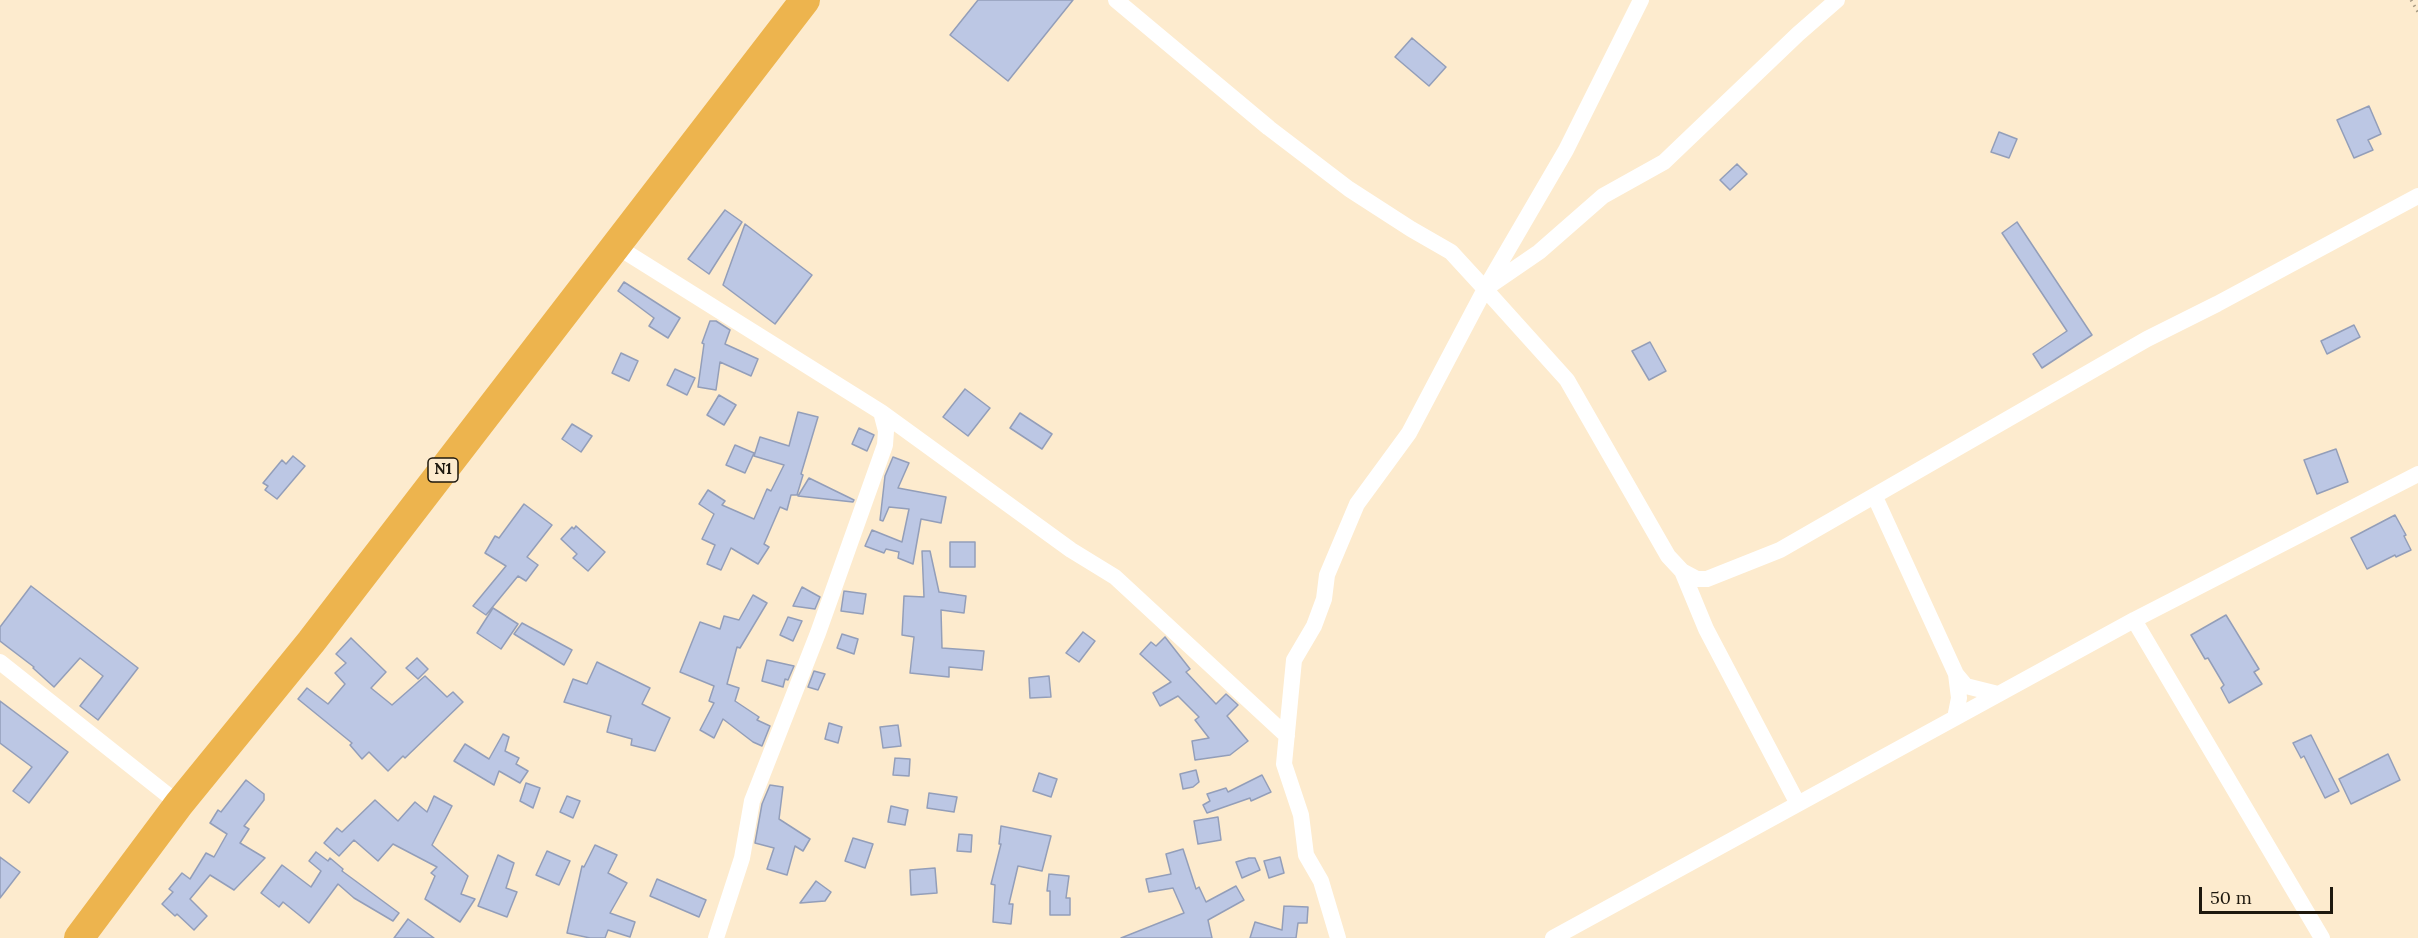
<!DOCTYPE html>
<html>
<head>
<meta charset="utf-8">
<style>
	body { margin:0 }
	#map { position:relative; width:2418px; height:938px; overflow:hidden; background:#fdebce; font-family:Lora,serif }
	canvas { display:block }
	.scale { position:absolute; left:2199px; top:887px; width:134px; height:27px; box-sizing:border-box; border:3px solid #1e180e; border-top:0; padding-left:8px; font-size:18px; line-height:21px; white-space:nowrap; color:#1e180e; -webkit-text-stroke:4px #fdebce; paint-order:stroke }
</style>
</head>
<body>
<div id="map">
<canvas width="2418" height="938"></canvas>
<div class="scale">50 m</div>
</div>
<script>
const ctx = document.querySelector('canvas').getContext('2d');
ctx.lineJoin = 'round';
function paint(path, color) { ctx.fillStyle = color; ctx.fill(path, 'evenodd'); }
const shape = rows => new Path2D(rows.map(r => 'M' + r).join(''));
function trace(path, color, width, dash) { ctx.strokeStyle = color; ctx.lineWidth = width; ctx.lineCap = dash ? 'butt' : 'round'; ctx.setLineDash(dash || []); ctx.stroke(path); }
function drawText(font, color, halo, rows, align = 'center') {
  ctx.font = font + ' Lora,serif'; ctx.lineWidth = 4.5; ctx.setLineDash([]); ctx.textBaseline = 'middle'; ctx.strokeStyle = halo; ctx.fillStyle = color; for (const [text, x, y, turn = 0] of rows) {
    ctx.save(); ctx.translate(x, y); ctx.rotate((+turn || 0) * Math.PI / 180); ctx.textAlign = isNaN(turn) ? turn : align; if (halo) ctx.strokeText(text, 0, 0); ctx.fillText(text, 0, 0); ctx.restore();
  }
}
const building = shape([
	[978,0,1073,0,1008,81,950,35,978,0],
	[1412,38,1446,67,1429,86,1395,57,1412,38],
	[2369,106,2381,134,2368,140,2373,150,2354,158,2337,120,2369,106],
	[1999,132,2017,139,2009,158,1991,152,1999,132],
	[1737,164,1747,174,1730,190,1720,180,1737,164],
	[725,210,742,222,709,274,688,259,725,210],
	[2017,222,2092,335,2042,368,2033,354,2067,331,2002,233,2017,222],
	[745,224,812,275,775,324,723,285,745,224],
	[624,282,680,318,668,338,649,326,654,318,618,291,624,282],
	[710,321,716,321,730,330,725,344,758,359,751,376,720,362,716,390,698,387,704,344,702,343,710,321],
	[2354,325,2360,337,2327,354,2321,341,2354,325],
	[1650,342,1666,371,1649,380,1632,351,1650,342],
	[621,353,638,361,629,381,612,373,621,353],
	[675,369,695,378,687,395,667,385,675,369],
	[965,389,990,408,968,436,943,417,965,389],
	[719,395,736,405,724,425,707,415,719,395],
	[798,412,818,417,801,474,803,475,797,495,791,495,787,510,780,507,764,544,769,547,758,564,731,548,721,570,707,564,715,545,702,539,714,514,699,504,708,490,725,501,722,505,754,519,767,489,771,491,784,465,754,456,760,437,789,446,798,412],
	[1020,413,1052,434,1042,449,1010,428,1020,413],
	[572,424,592,436,581,452,562,439,572,424],
	[859,428,874,435,867,451,852,444,859,428],
	[735,445,754,453,745,473,726,465,735,445],
	[2336,449,2348,482,2317,494,2304,460,2336,449],
	[293,456,305,466,277,499,265,490,268,486,263,483,282,460,286,464,293,456],
	[893,457,909,463,898,488,946,497,941,523,921,519,913,564,898,558,899,552,886,549,884,553,865,546,872,530,902,542,909,509,889,507,883,521,880,520,885,476,893,457],
	[809,478,854,500,853,502,798,496,809,478],
	[524,504,552,525,527,557,538,565,526,581,518,576,486,615,473,606,506,566,485,553,495,536,499,538,524,504],
	[2395,515,2406,535,2404,536,2411,550,2396,557,2395,555,2367,569,2351,538,2395,515],
	[576,526,605,552,588,571,573,558,577,554,561,539,572,527,574,529,576,526],
	[950,542,975,542,975,567,950,567,950,542],
	[922,551,930,551,939,592,966,596,964,613,941,610,942,648,984,651,982,670,949,667,949,677,910,673,914,637,902,635,904,596,924,597,922,551],
	[31,586,138,668,98,720,80,706,103,676,80,658,54,687,33,668,34,667,0,641,0,627,31,586],
	[802,587,820,597,815,609,793,606,802,587],
	[844,591,866,594,863,614,841,611,844,591],
	[753,595,767,603,740,648,737,647,727,684,739,688,735,701,759,717,757,720,770,726,762,746,753,742,723,719,714,738,700,730,714,703,709,701,714,686,680,672,700,622,720,629,724,616,739,620,753,595],
	[493,608,518,624,501,649,477,633,493,608],
	[2226,615,2259,669,2254,672,2262,684,2229,703,2221,688,2224,685,2208,658,2205,659,2191,635,2226,615],
	[788,617,802,621,793,641,780,635,788,617],
	[522,623,572,650,564,665,514,634,522,623],
	[1083,632,1095,641,1079,662,1066,653,1083,632],
	[842,634,858,639,854,654,837,648,842,634],
	[1165,637,1190,669,1186,672,1216,704,1226,694,1238,705,1227,716,1248,741,1230,755,1195,760,1192,741,1209,738,1195,720,1199,717,1178,696,1160,706,1153,693,1171,682,1140,654,1151,642,1156,646,1165,637],
	[351,638,386,672,371,688,392,705,425,676,447,697,453,692,463,702,405,758,403,756,388,771,369,752,362,759,350,745,352,743,298,699,307,688,328,704,345,684,335,673,346,663,336,654,351,638],
	[417,658,428,669,418,679,406,668,417,658],
	[767,660,794,666,788,680,785,679,783,687,762,681,767,660],
	[597,662,650,688,642,704,670,718,655,751,631,745,632,739,607,732,611,716,564,702,573,679,587,684,597,662],
	[814,671,825,674,818,690,808,687,814,671],
	[1049,676,1051,697,1030,698,1029,678,1049,676],
	[0,701,68,752,29,803,13,791,32,767,0,743,0,701],
	[829,723,842,727,838,743,825,739,829,723],
	[898,725,901,746,883,748,880,727,898,725],
	[503,734,509,737,505,751,519,758,516,764,528,771,520,783,499,771,494,785,454,761,465,744,489,759,503,734],
	[2311,735,2339,791,2325,798,2304,756,2301,758,2293,743,2311,735],
	[2388,754,2400,780,2351,804,2339,779,2388,754],
	[895,758,910,759,909,776,893,775,895,758],
	[1196,770,1199,782,1193,787,1183,789,1180,774,1196,770],
	[1039,773,1057,779,1051,797,1033,791,1039,773],
	[1262,775,1271,792,1251,801,1250,798,1207,813,1203,805,1210,801,1207,794,1226,788,1228,792,1262,775],
	[246,780,264,794,264,800,244,826,249,829,240,843,265,858,234,890,210,875,190,899,207,916,194,930,177,914,175,916,162,904,173,892,169,889,182,873,190,879,206,853,214,857,227,834,210,823,218,810,221,812,246,780],
	[526,783,540,788,533,808,520,801,526,783],
	[770,785,783,787,779,819,810,839,803,851,795,846,787,875,767,869,774,848,755,843,762,804,770,785],
	[929,793,957,797,954,812,927,808,929,793],
	[434,796,452,806,432,845,468,876,461,894,475,899,460,922,425,899,435,876,431,873,437,867,393,844,378,861,354,840,339,856,324,843,337,828,342,832,375,800,398,821,415,802,427,812,434,796],
	[567,796,580,801,573,818,560,812,567,796],
	[891,806,908,810,905,825,888,822,891,806],
	[1218,817,1221,840,1198,844,1194,821,1218,817],
	[1001,826,1051,836,1042,871,1018,866,1009,904,1013,904,1011,924,993,922,995,885,991,884,1001,844,999,844,1001,826],
	[959,834,972,835,971,852,957,851,959,834],
	[853,838,873,844,865,868,845,861,853,838],
	[595,845,617,855,608,873,627,883,610,913,635,922,630,937,608,930,605,938,590,938,567,933,582,866,584,867,595,845],
	[1183,849,1196,889,1199,887,1206,902,1236,886,1244,900,1208,920,1212,938,1121,938,1184,913,1173,888,1149,892,1146,879,1171,874,1166,854,1183,849],
	[547,851,570,861,559,885,536,875,547,851],
	[316,852,328,861,330,858,343,869,342,871,399,913,393,921,354,898,338,884,309,923,283,902,279,907,261,893,282,865,311,887,321,871,309,861,316,852],
	[498,855,514,863,506,888,517,892,507,917,478,906,498,855],
	[0,857,20,872,0,898,0,857],
	[1280,857,1284,873,1269,878,1264,861,1280,857],
	[1249,858,1255,858,1260,870,1242,878,1236,862,1249,858],
	[935,868,937,893,911,895,910,870,935,868],
	[1049,874,1069,876,1066,898,1070,898,1070,915,1050,915,1050,891,1047,891,1049,874],
	[657,879,706,900,699,917,650,896,657,879],
	[816,881,831,892,825,901,800,903,816,881],
	[1284,906,1308,907,1307,923,1298,923,1296,938,1250,938,1255,922,1282,930,1284,906],
	[408,919,434,938,394,938,408,919]
]);
const path = shape([
	[2411,0,2418,12]
]);
const street = shape([
	[1116,0,1269,128,1349,189,1411,229,1451,252,1485,289,1566,150,1641,0],
	[616,246,881,412,886,431,885,445,818,633,752,801,742,858,716,938],
	[1485,289,1567,380,1668,556,1682,571,1697,579,1707,579,1780,550,2147,339,2217,304,2418,196],
	[881,412,1071,550,1115,577,1287,736],
	[1875,497,1956,674,1959,698,1955,718],
	[1682,571,1706,629,1798,804],
	[2134,620,2322,938],
	[0,662,179,804],
	[1956,674,1966,686,1998,694],
	[1338,938,1321,881,1306,855,1301,815,1284,764,1294,660,1314,626,1324,599,1327,575,1357,504,1409,433,1485,289,1539,252,1603,196,1664,162,1798,34,1837,0],
	[1553,938,2134,620,2418,474]
]);
const highway = shape([
	[79,938,179,804,311,642,805,0]
]);
const shields = [
	[443,470,30]
];
const shieldNames = [
	["N1",443,470]
];
paint(building, '#bcc7e4');
trace(building, '#939eb9', 1.5);
trace(path, '#a69983', 3, [1.5, 4.5]);
trace(street, '#fff', 16);
trace(highway, '#edb44e', 30);
for (const [x, y, w] of shields) { const box = new Path2D(); box.roundRect(x - w / 2, y - 12, w, 24, 4.5); ctx.fillStyle = '#fdebce'; ctx.fill(box); trace(box, '#1e180e', 1.5); }
drawText('bold 15px', '#1e180e', null, shieldNames);
</script>
</body>
</html>
